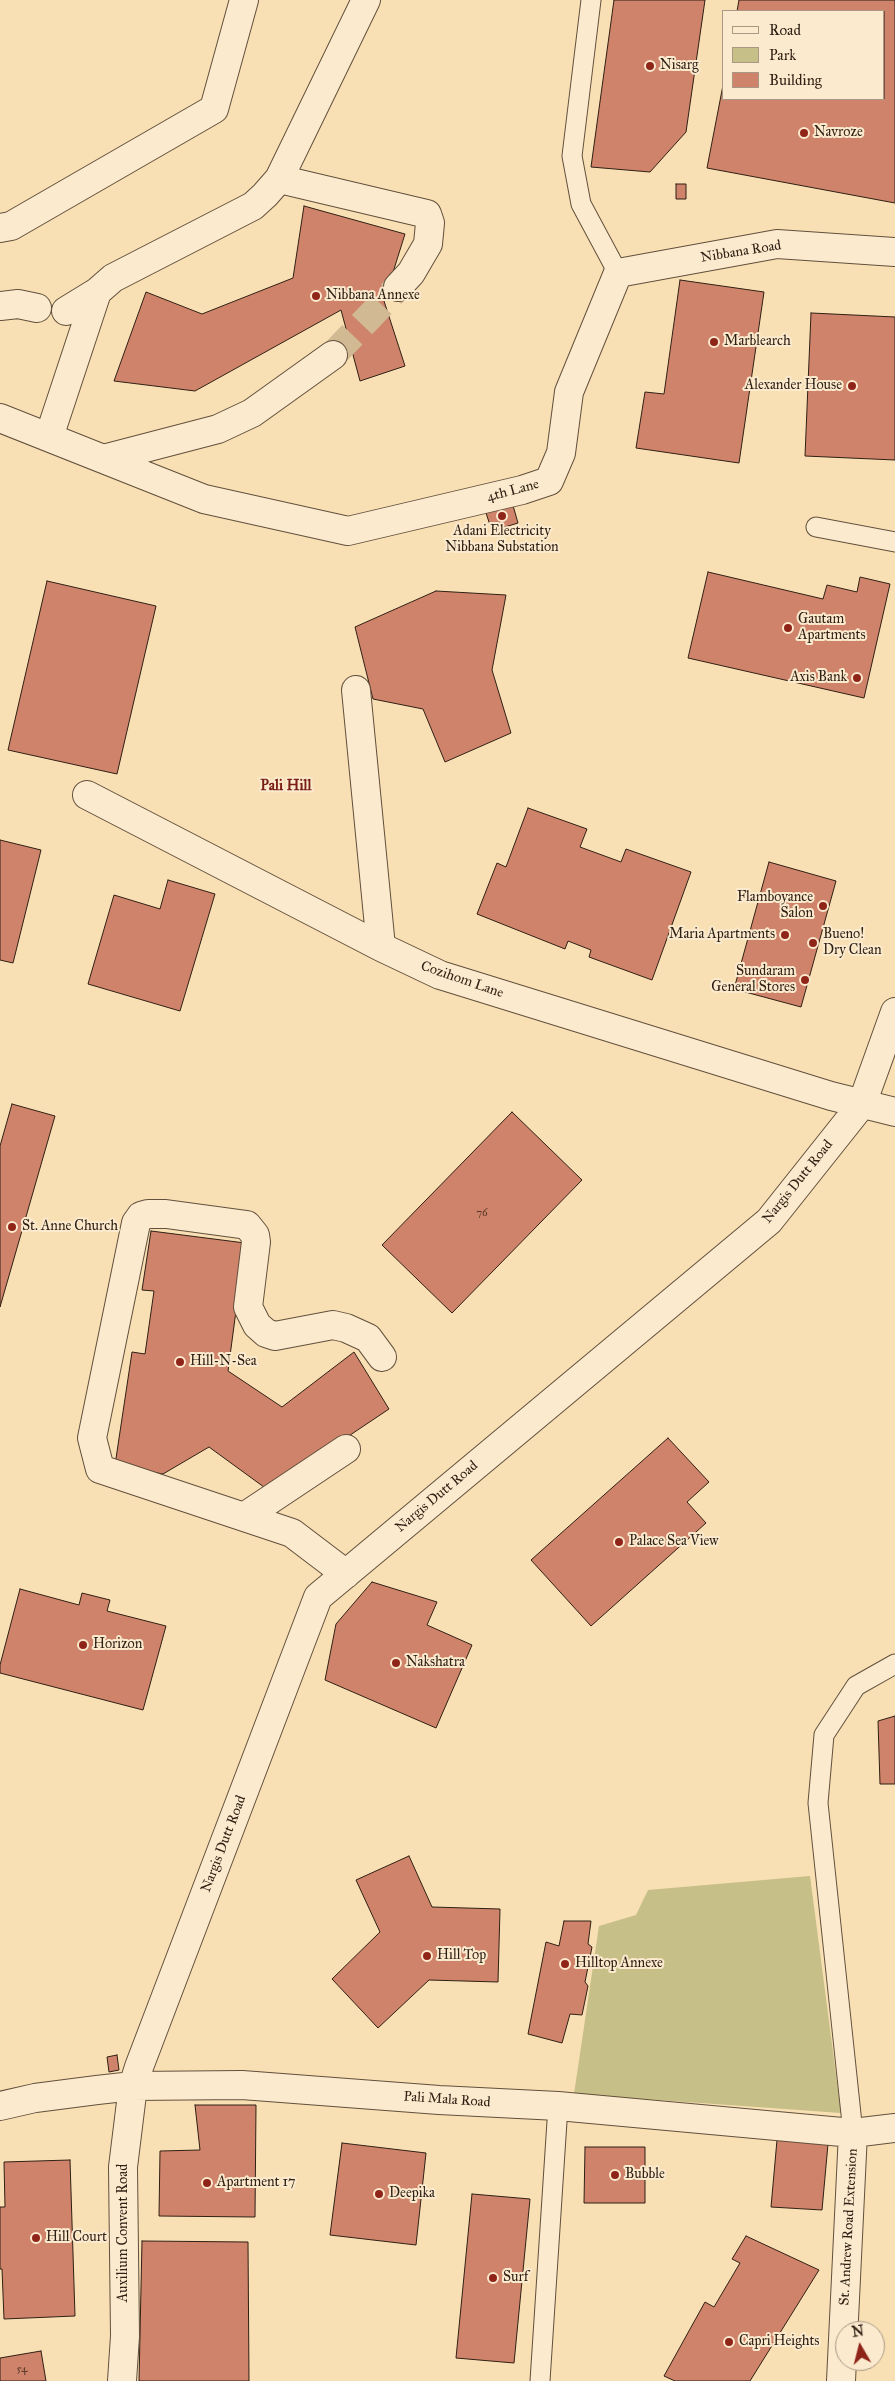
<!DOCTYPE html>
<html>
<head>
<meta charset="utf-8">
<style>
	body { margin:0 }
	#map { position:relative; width:895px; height:2381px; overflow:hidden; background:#f9dfb4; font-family:"IM FELL Great Primer",serif }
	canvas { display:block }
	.legend { position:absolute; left:722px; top:10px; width:162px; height:90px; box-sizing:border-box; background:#fbeace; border:1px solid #a99984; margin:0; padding:6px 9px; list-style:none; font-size:15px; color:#2f2014 }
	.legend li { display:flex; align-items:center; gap:10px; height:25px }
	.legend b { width:25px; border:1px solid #a99984 }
	.north { position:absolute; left:835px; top:2321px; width:50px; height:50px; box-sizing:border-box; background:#fbeace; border:1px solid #a99984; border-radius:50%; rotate:352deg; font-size:14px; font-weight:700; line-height:20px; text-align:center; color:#2f2014 }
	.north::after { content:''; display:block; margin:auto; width:18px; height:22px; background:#8f2418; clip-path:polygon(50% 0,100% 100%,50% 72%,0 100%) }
</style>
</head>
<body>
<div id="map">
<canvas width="895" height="2381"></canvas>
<ul class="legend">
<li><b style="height:6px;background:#fbeace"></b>Road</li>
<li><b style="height:14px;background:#c6bf87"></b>Park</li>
<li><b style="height:14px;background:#cf836a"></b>Building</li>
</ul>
<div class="north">N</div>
</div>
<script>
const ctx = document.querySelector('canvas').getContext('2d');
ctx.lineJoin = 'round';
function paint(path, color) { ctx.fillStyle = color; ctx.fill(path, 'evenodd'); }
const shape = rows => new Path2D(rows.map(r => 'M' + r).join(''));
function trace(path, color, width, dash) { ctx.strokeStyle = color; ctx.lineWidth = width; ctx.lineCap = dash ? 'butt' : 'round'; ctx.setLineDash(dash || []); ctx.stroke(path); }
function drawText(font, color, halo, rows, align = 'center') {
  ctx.font = font + ' "IM FELL Great Primer",serif'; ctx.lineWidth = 4; ctx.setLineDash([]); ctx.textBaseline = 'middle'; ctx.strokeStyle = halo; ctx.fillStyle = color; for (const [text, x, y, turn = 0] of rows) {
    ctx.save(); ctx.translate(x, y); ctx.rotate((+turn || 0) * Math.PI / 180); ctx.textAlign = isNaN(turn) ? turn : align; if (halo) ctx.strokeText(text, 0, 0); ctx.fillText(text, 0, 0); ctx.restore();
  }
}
const green = shape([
	[810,1876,841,2113,574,2094,599,1926,636,1915,648,1890]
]);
const building = shape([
	[614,0,705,0,686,132,650,172,591,167,614,0],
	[739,0,895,0,895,203,707,168,724,80,724,99,884,99,884,11,737,11,739,0],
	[676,184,686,184,686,199,676,199,676,184],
	[304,206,405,234,384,301,405,366,360,381,341,310,195,391,114,381,146,292,202,314,293,278,304,206],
	[680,280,764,292,739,463,636,448,645,392,664,394,680,280],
	[811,313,895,317,895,460,805,456,811,313],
	[512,502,518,523,492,531,485,510,512,502],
	[708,572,823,599,827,585,857,592,860,577,890,584,864,698,688,658,708,572],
	[47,581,156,606,117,774,8,750,47,581],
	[436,591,506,595,492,670,511,733,445,762,423,709,373,699,355,627,436,591],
	[528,808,587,829,580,847,621,862,626,849,691,872,652,980,589,957,591,950,568,941,565,949,477,914,497,863,506,867,528,808],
	[0,840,41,850,13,963,0,960,0,840],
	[769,862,836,881,801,1007,734,989,769,862],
	[168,880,215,894,180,1011,88,984,114,895,160,909,168,880],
	[12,1104,55,1116,0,1307,0,1146,12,1104],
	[512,1112,582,1180,452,1313,382,1245,512,1112],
	[151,1231,245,1243,228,1371,282,1407,354,1352,389,1409,268,1490,209,1447,163,1474,115,1465,132,1352,145,1354,154,1291,142,1290,151,1231],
	[668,1438,709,1482,687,1502,706,1523,591,1626,531,1560,668,1438],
	[372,1582,437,1602,427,1625,472,1645,436,1728,325,1680,336,1624,372,1582],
	[20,1589,79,1605,82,1593,110,1600,107,1611,166,1626,143,1710,0,1673,0,1665,20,1589],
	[895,1716,895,1784,880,1784,878,1721,895,1716],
	[409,1856,432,1907,500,1909,498,1982,429,1980,378,2028,332,1979,380,1932,356,1880,409,1856],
	[564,1921,591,1921,588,1944,592,1947,585,1982,588,1986,582,2015,570,2014,562,2043,528,2034,546,1942,559,1946,564,1921],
	[117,2055,119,2070,109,2072,107,2057,117,2055],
	[195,2105,256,2105,255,2217,159,2216,160,2151,200,2150,195,2105],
	[777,2140,828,2144,822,2210,771,2207,777,2140],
	[342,2143,426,2153,416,2245,330,2235,342,2143],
	[585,2147,645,2147,645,2203,584,2203,585,2147],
	[70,2160,75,2316,4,2319,2,2269,0,2269,0,2207,5,2207,4,2162,70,2160],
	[472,2194,530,2199,514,2363,456,2358,472,2194],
	[746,2236,819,2270,750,2381,675,2381,664,2376,705,2302,714,2307,740,2263,732,2259,746,2236],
	[142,2241,248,2242,249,2381,139,2381,142,2241],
	[41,2351,46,2381,0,2381,0,2358,41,2351]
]);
const minorTunnel = shape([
	[333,355,398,287]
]);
const service = shape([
	[591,0,572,156,581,204,618,273],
	[816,527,895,542],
	[853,2133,818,1803,824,1735,856,1686,895,1664],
	[540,2381,558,2106]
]);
const minor = shape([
	[279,179,427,214,430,223,428,244,411,273,398,287],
	[0,228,11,226,214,109,244,0],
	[0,306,18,304,37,308],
	[66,311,97,292,113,278,253,206,265,195,279,179,366,0],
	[0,418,204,499,348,531,522,490,549,481,561,453,569,392,618,273,777,244,895,252],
	[49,437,97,292],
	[103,459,218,429,252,413,333,355],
	[356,690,381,947],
	[87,795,381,947,440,975,831,1096,895,1112],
	[244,1517,346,1449],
	[346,1574,292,1533,100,1469,92,1438,136,1223,141,1216,148,1214,166,1214,247,1225,255,1235,256,1242,248,1307,257,1325,266,1333,275,1336,333,1325,346,1328,368,1338,382,1357],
	[0,2106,35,2098,97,2090,133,2086,242,2085,439,2100,558,2106,853,2133,895,2128],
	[122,2381,125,2336,123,2167,133,2086,139,2067,318,1597,769,1221,862,1104,895,1012],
	[841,2381,853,2133]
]);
const markers = [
	[650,66,5,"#8f2418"],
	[804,133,5,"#8f2418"],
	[316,296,5,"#8f2418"],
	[714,342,5,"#8f2418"],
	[852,386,5,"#8f2418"],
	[502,516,5,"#8f2418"],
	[788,628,5,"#8f2418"],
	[857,678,5,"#8f2418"],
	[823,906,5,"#8f2418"],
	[785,935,5,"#8f2418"],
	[813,943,5,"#8f2418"],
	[805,980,5,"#8f2418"],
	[12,1227,5,"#8f2418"],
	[180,1362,5,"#8f2418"],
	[619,1542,5,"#8f2418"],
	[83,1645,5,"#8f2418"],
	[396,1663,5,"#8f2418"],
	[427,1956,5,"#8f2418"],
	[565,1964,5,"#8f2418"],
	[615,2175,5,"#8f2418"],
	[207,2183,5,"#8f2418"],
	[379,2194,5,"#8f2418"],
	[36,2238,5,"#8f2418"],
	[493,2278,5,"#8f2418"],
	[729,2342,5,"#8f2418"]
];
const numberNames = [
	["76",482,1213],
	["54",22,2369]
];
const poiNames = [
	["Nisarg",660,66],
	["Navroze",814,133],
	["Nibbana Annexe",326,296],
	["Marblearch",724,342],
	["Alexander House",842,386,"right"],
	["Adani Electricity",502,532,"center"],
	["Nibbana Substation",502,548,"center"],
	["Gautam",798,620],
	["Apartments",798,636],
	["Axis Bank",847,678,"right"],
	["Flamboyance",813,898,"right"],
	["Salon",813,914,"right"],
	["Maria Apartments",775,935,"right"],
	["Bueno!",823,935],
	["Dry Clean",823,951],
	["Sundaram",795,972,"right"],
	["General Stores",795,988,"right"],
	["St. Anne Church",22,1227],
	["Hill-N-Sea",190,1362],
	["Palace Sea View",629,1542],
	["Horizon",93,1645],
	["Nakshatra",406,1663],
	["Hill Top",437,1956],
	["Hilltop Annexe",575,1964],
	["Bubble",625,2175],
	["Apartment 17",217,2183],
	["Deepika",389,2194],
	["Hill Court",46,2238],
	["Surf",503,2278],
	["Capri Heights",739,2342]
];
const streetNames = [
	["Nibbana Road",741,252,-9],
	["4th Lane",513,491,-15],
	["Cozihom Lane",462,980,19],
	["Nargis Dutt Road",798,1182,-51],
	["Nargis Dutt Road",437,1497,-40],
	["Nargis Dutt Road",224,1844,-69],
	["Pali Mala Road",447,2100,4],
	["St. Andrew Road Extension",849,2227,-87],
	["Auxilium Convent Road",124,2233,-90]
];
const neighbourhoodNames = [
	["Pali Hill",286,786]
];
paint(green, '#c6bf87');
paint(building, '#cf836a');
trace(building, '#2f2014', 1);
trace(minorTunnel, '#d1b994', 28, [28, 14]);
trace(service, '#62503c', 21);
trace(minor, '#62503c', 30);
trace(service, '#fbeace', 19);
trace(minor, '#fbeace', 28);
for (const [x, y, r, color] of markers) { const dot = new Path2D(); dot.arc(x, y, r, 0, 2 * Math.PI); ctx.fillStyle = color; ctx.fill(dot); trace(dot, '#fbeace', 2); }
drawText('11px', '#57392a', null, numberNames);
drawText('14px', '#2f2014', '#fbeace', poiNames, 'left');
drawText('14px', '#2f2014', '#fbeace', streetNames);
drawText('bold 15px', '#7a1f14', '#fbeace', neighbourhoodNames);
</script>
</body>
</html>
